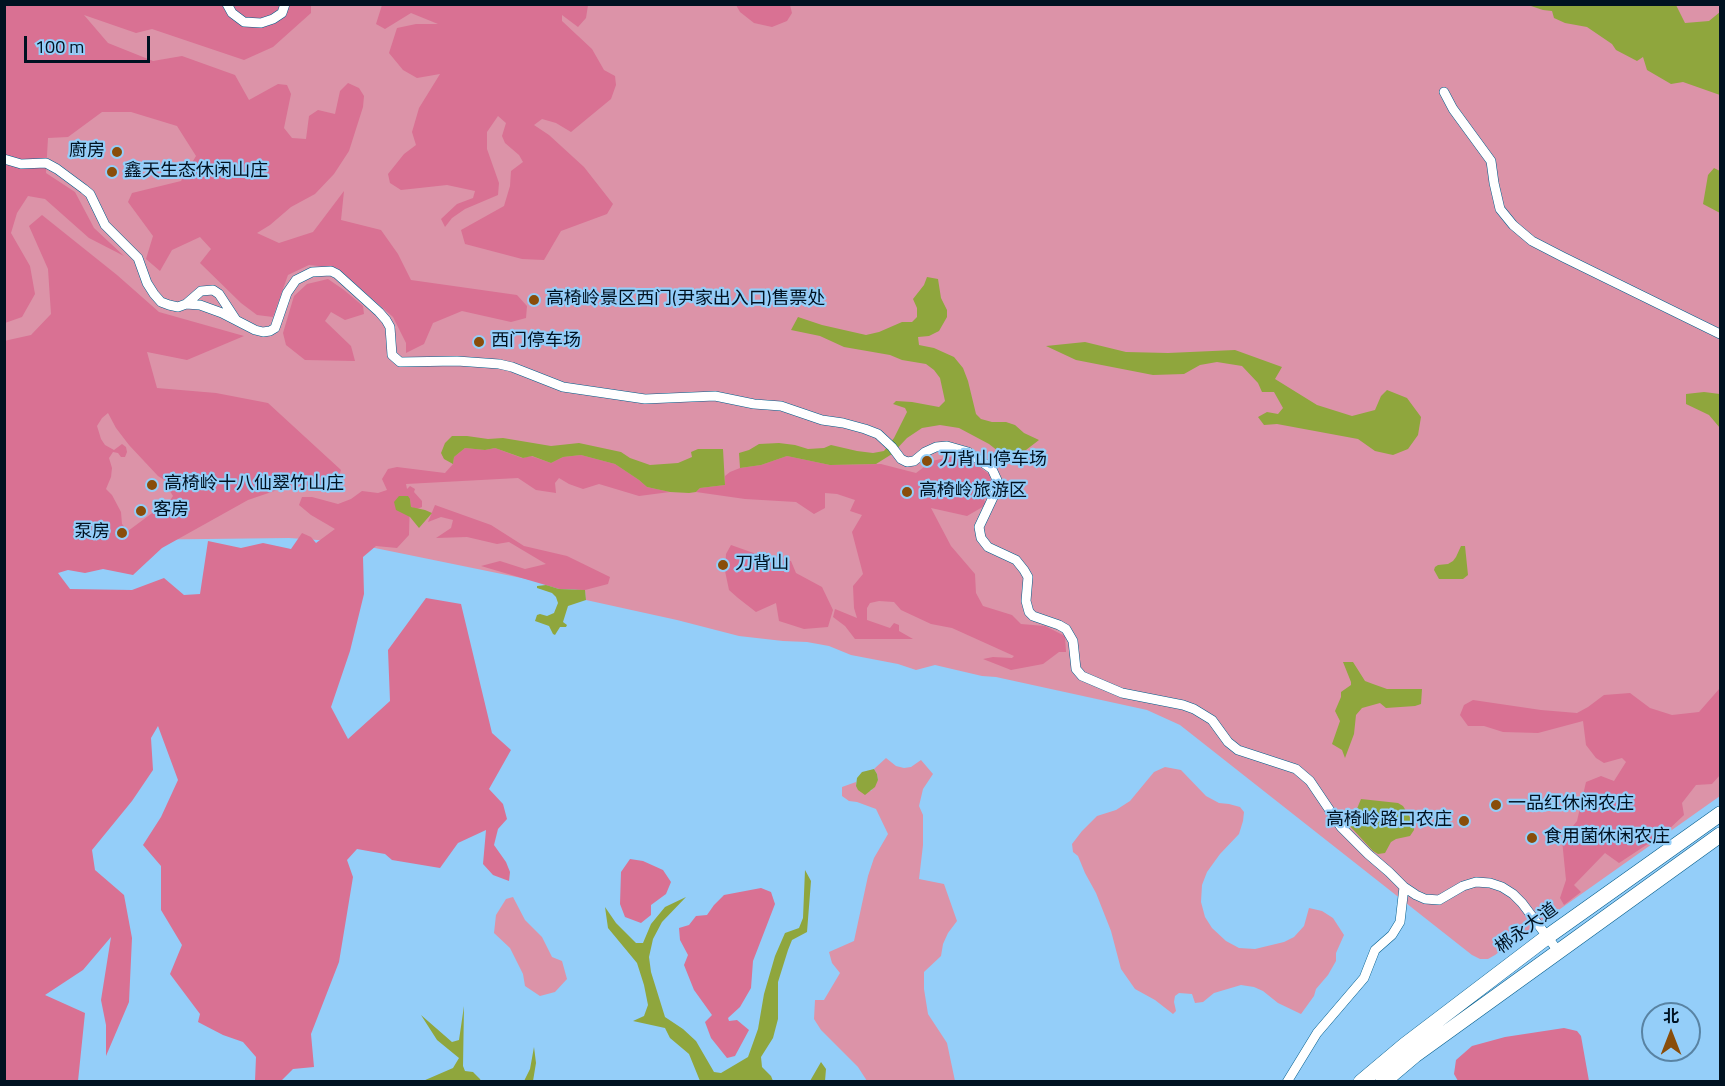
<!DOCTYPE html>
<html>
<head>
<meta charset="utf-8">
<style>
	body { margin:0 }
	#map { position:relative; width:1725px; height:1086px; overflow:hidden; background:#94cef9; font-family:"Titillium Web","Noto Sans SC",sans-serif }
	canvas { display:block }
	.frame { position:absolute; inset:0; border:6px solid #001221; pointer-events:none }
	.north { position:absolute; left:1641px; top:1002px; width:60px; height:60px; box-sizing:border-box; background:#94cef9; border:2px solid #5983a3; border-radius:50%; rotate:0deg; font-size:16px; font-weight:700; line-height:24px; text-align:center; color:#001221 }
	.north::after { content:''; display:block; margin:auto; width:21px; height:27px; background:#894d0a; clip-path:polygon(50% 0,100% 100%,50% 72%,0 100%) }
	.scale { position:absolute; left:24px; top:36px; width:126px; height:27px; box-sizing:border-box; border:3px solid #001221; border-top:0; padding-left:8px; font-size:18px; line-height:21px; white-space:nowrap; color:#001221; -webkit-text-stroke:4px #94cef9; paint-order:stroke }
</style>
</head>
<body>
<div id="map">
<canvas width="1725" height="1086"></canvas>
<div class="frame"></div>
<div class="north">北</div>
<div class="scale">100 m</div>
</div>
<script>
const ctx = document.querySelector('canvas').getContext('2d');
ctx.lineJoin = 'round';
function paint(path, color) { ctx.fillStyle = color; ctx.fill(path, 'evenodd'); }
const shape = rows => new Path2D(rows.map(r => 'M' + r).join(''));
function trace(path, color, width, dash) { ctx.strokeStyle = color; ctx.lineWidth = width; ctx.lineCap = dash ? 'butt' : 'round'; ctx.setLineDash(dash || []); ctx.stroke(path); }
function drawText(font, color, halo, rows, align = 'center') {
  ctx.font = font + ' "Titillium Web","Noto Sans SC",sans-serif'; ctx.lineWidth = 4.5; ctx.setLineDash([]); ctx.textBaseline = 'middle'; ctx.strokeStyle = halo; ctx.fillStyle = color; for (const [text, x, y, turn = 0] of rows) {
    ctx.save(); ctx.translate(x, y); ctx.rotate((+turn || 0) * Math.PI / 180); ctx.textAlign = isNaN(turn) ? turn : align; if (halo) ctx.strokeText(text, 0, 0); ctx.fillText(text, 0, 0); ctx.restore();
  }
}
const green = shape([
	[4,5,1720,5,1720,796,1495,955,1488,959,1480,959,1472,955,1180,725,1147,710,996,677,982,676,935,665,916,670,898,664,851,655,829,646,807,642,783,641,739,636,677,620,586,600,585,591,370,547,332,541,289,538,123,540,5,346],
	[886,758,896,766,904,768,911,767,921,760,933,774,923,789,919,806,923,815,923,845,919,879,944,884,957,921,948,933,943,944,941,956,924,972,924,989,928,1014,947,1043,955,1081,867,1081,858,1067,821,1030,814,1019,815,1000,824,1000,840,973,832,963,829,952,854,941,868,876,874,858,888,834,876,809,857,802,849,801,842,796,842,787,856,782,856,786,871,791,878,780,877,774,874,769],
	[1165,767,1181,770,1206,796,1219,803,1229,804,1240,807,1244,812,1243,821,1239,834,1220,854,1207,872,1202,885,1201,902,1205,917,1212,928,1226,941,1239,948,1255,949,1284,942,1294,937,1304,926,1309,908,1322,911,1333,918,1344,935,1336,953,1336,961,1328,975,1316,989,1314,996,1301,1014,1278,1003,1263,991,1254,987,1241,985,1214,993,1203,1002,1195,1003,1192,994,1179,993,1175,996,1174,1002,1176,1011,1173,1014,1155,1000,1135,989,1121,969,1111,931,1096,893,1085,873,1078,856,1073,852,1072,844,1082,831,1097,816,1116,810,1130,801,1154,772],
	[513,897,525,920,542,937,552,957,562,961,567,979,555,992,540,996,525,986,523,974,510,948,494,933,496,915,506,899]
]);
const forest = shape([
	[4,5,311,5,311,13,273,47,244,60,152,29,136,33,84,15,108,43,153,61,182,56,235,75,249,100,278,84,287,85,291,94,284,128,292,138,306,139,309,116,318,110,335,114,340,91,348,83,359,88,364,96,363,107,349,151,334,174,315,194,291,207,270,225,257,233,279,243,313,232,344,191,341,220,381,230,398,254,411,280,517,295,527,306,526,318,511,322,462,311,433,323,424,344,406,353,406,343,393,317,337,268,309,265,288,275,273,317,257,315,241,303,200,263,211,249,200,237,172,250,160,271,146,259,153,236,128,202,132,193,181,181,196,156,177,126,131,112,102,112,68,137,48,138,46,173,75,192,94,228,124,256,89,238,45,199,28,196,17,213,11,233,30,266,35,294,22,317,5,323],
	[382,5,588,5,586,18,578,27,562,15,562,21,592,49,604,70,615,76,616,85,611,99,571,132,556,123,542,119,534,125,549,135,584,167,613,204,607,214,561,231,544,260,522,259,465,244,461,230,504,206,510,186,511,171,523,162,519,155,505,143,502,136,506,123,498,116,487,132,487,149,499,183,498,195,465,209,452,218,445,227,441,219,457,204,473,198,475,191,447,185,401,190,390,183,388,174,404,154,416,145,412,132,419,108,440,74,417,78,403,70,389,53,397,28,416,24,438,24,411,13,385,29,376,24],
	[736,5,790,5,792,13,787,21,772,27,754,23,740,12],
	[42,215,117,275,159,312,244,336,187,360,147,352,157,388,216,393,268,403,341,470,335,489,292,485,248,500,162,548,133,575,103,569,85,573,68,570,58,573,70,589,132,590,164,578,184,595,200,594,208,541,241,548,263,543,291,549,302,533,311,537,316,543,335,529,311,515,299,505,302,497,312,497,338,504,351,499,362,491,378,493,387,490,382,479,388,469,397,467,445,473,453,464,454,457,465,448,485,450,495,448,522,458,531,456,551,463,563,457,581,455,615,464,639,480,647,487,670,492,639,496,599,484,583,489,569,484,559,478,555,483,556,493,536,490,518,478,406,484,407,489,410,486,415,489,414,492,422,501,422,507,417,509,411,507,410,499,409,535,397,548,376,546,363,557,364,594,350,651,331,707,348,739,390,701,388,650,426,598,461,604,492,733,511,750,489,789,503,804,507,819,498,829,494,845,506,862,510,872,509,881,493,875,483,864,486,830,458,843,440,868,392,860,385,854,357,849,347,860,353,877,339,962,311,1034,314,1067,293,1069,281,1081,255,1081,256,1057,243,1042,223,1035,198,1022,200,1014,170,974,182,945,161,910,161,866,143,845,161,817,178,780,158,726,151,738,153,770,132,801,92,850,95,870,124,895,132,938,129,1002,106,1056,106,1025,101,1000,111,937,83,970,45,995,85,1013,78,1081,5,1081,4,341,31,335,51,314,48,269,29,226],
	[108,413,116,428,129,445,158,476,169,483,168,488,173,496,171,499,128,531,122,524,121,512,112,495,106,489,111,477,112,468,109,458,113,452,118,453,121,457,125,457,127,452,126,447,122,444,114,450,105,445,101,439,97,426,102,418],
	[328,279,344,290,363,306,364,314,345,320,331,312,325,321,351,346,355,361,305,360,286,345,283,333,294,296,307,284],
	[787,456,830,465,881,464,916,473,932,461,954,456,966,458,975,464,989,474,992,484,982,494,986,505,967,516,931,508,951,546,975,574,976,593,983,606,1012,615,1021,624,1045,626,1065,636,1066,652,1059,652,1043,664,1011,670,983,659,993,657,1012,658,1014,656,952,628,931,624,901,610,894,602,879,601,870,603,867,608,867,620,890,628,894,623,899,625,899,631,913,639,855,639,845,626,833,617,835,609,857,618,854,608,853,586,863,574,852,532,862,515,850,511,855,500,837,494,825,493,825,508,814,514,796,502,745,499,696,492,700,488,725,485,725,476,730,472,740,468,761,465],
	[435,505,491,525,524,546,567,556,610,577,608,584,585,590,559,589,481,566,500,561,525,569,546,564,509,542,497,544,467,537,436,538,451,528,453,520,441,517,428,522],
	[731,545,762,556,791,561,796,573,822,587,833,610,828,627,804,629,779,621,776,603,756,612,738,598,729,590,725,571,726,554],
	[1720,688,1720,775,1712,784,1696,785,1682,803,1684,815,1666,832,1619,863,1605,853,1574,885,1581,892,1564,905,1560,898,1566,880,1562,840,1577,821,1586,782,1601,776,1614,781,1626,762,1622,758,1604,763,1596,758,1586,745,1583,721,1538,733,1503,732,1484,726,1468,726,1460,715,1464,705,1473,700,1541,710,1577,713,1588,707,1604,695,1630,693,1650,708,1672,715,1699,712],
	[630,859,643,861,663,870,671,882,666,894,651,905,651,915,641,923,625,917,620,904,621,872],
	[761,888,771,892,775,904,753,961,751,988,740,1007,728,1018,729,1021,737,1020,749,1030,735,1056,727,1058,711,1038,705,1022,712,1015,694,990,684,965,688,955,680,940,679,928,689,925,696,916,707,915,714,905,724,895],
	[1564,1028,1577,1031,1581,1036,1589,1081,1458,1081,1454,1074,1456,1060,1472,1046,1505,1037]
]);
const water = shape([
	[1528,5,1676,5,1685,23,1709,21,1720,12,1720,95,1683,82,1671,84,1647,70,1643,57,1637,61,1616,50,1612,44,1587,27,1565,23,1554,18,1552,11,1543,10],
	[1714,168,1720,171,1720,213,1703,204,1708,175],
	[927,277,938,279,941,298,947,310,947,317,939,331,929,336,918,337,919,345,934,348,954,357,963,368,968,381,976,414,981,419,992,422,1006,422,1015,425,1024,433,1039,440,1026,450,1003,455,989,444,959,428,940,425,922,428,907,438,892,454,876,464,830,465,787,456,761,465,740,468,739,453,749,450,759,444,779,443,795,445,808,449,824,448,831,445,857,451,873,453,884,451,894,438,907,412,905,408,893,404,896,401,912,402,939,407,945,401,940,378,934,370,926,364,902,360,890,355,844,347,820,336,791,330,798,317,822,325,866,335,879,332,902,322,912,322,917,317,917,308,913,299,924,285],
	[1085,342,1126,352,1168,353,1235,350,1282,367,1275,379,1317,405,1352,416,1375,410,1381,396,1387,390,1407,398,1421,417,1418,435,1408,449,1393,455,1375,451,1358,439,1277,424,1264,425,1258,417,1267,412,1278,414,1283,408,1274,392,1262,392,1258,383,1242,366,1217,362,1200,365,1184,374,1153,375,1076,360,1046,346],
	[1704,392,1720,394,1720,428,1709,415,1686,404,1686,394],
	[452,436,467,436,488,439,503,438,551,446,579,443,621,452,630,458,650,465,678,463,692,457,691,452,698,449,723,449,725,485,700,488,696,492,689,493,670,492,647,487,639,480,615,464,581,455,563,457,551,463,532,456,523,458,495,448,485,450,465,448,454,457,453,464,444,459,441,453,445,443],
	[399,496,408,496,410,499,411,507,425,510,432,513,419,528,410,517,396,510,394,502],
	[1461,546,1465,546,1468,575,1463,579,1439,579,1434,570,1435,567,1438,565,1448,564,1453,561,1456,557],
	[546,585,559,589,585,590,586,600,568,606,563,622,567,625,566,627,560,627,555,635,553,634,549,626,535,621,537,615,540,614,547,616,554,613,558,603,556,597,552,593,537,588,537,586],
	[1343,662,1353,662,1365,681,1373,684,1387,689,1422,689,1421,704,1415,706,1386,708,1380,703,1362,708,1356,715,1354,734,1345,758,1342,750,1332,744,1340,721,1335,711,1341,697,1341,692,1351,685,1351,682],
	[874,769,877,774,878,780,875,787,865,795,858,790,856,786,857,778,862,772],
	[1361,799,1398,803,1403,806,1414,824,1414,830,1410,836,1396,839,1391,842,1385,853,1378,854,1373,851,1348,824,1348,821,1356,811],
	[805,870,811,881,807,932,792,940,788,950,778,982,778,1019,773,1038,761,1057,762,1067,771,1076,773,1081,700,1081,689,1054,670,1038,665,1028,633,1021,644,1016,648,1005,644,985,637,963,608,928,605,907,616,923,636,943,643,943,651,924,665,907,686,897,662,922,653,939,649,957,651,972,665,1017,683,1029,696,1041,714,1072,721,1073,748,1057,758,1029,764,994,775,956,785,933,799,928,803,918],
	[464,1006,463,1066,465,1071,473,1072,480,1079,481,1081,442,1082,435,1080,423,1081,453,1068,459,1058,437,1040,421,1015,452,1042,459,1040],
	[534,1047,536,1063,533,1081,524,1081,530,1069],
	[821,1062,826,1069,825,1081,810,1081]
]);
const minor = shape([
	[227,4,232,13,244,22,261,23,273,19,282,13,285,4],
	[1444,92,1453,109,1491,161,1494,183,1500,209,1513,225,1532,241,1563,257,1720,334],
	[4,159,21,164,46,163,57,169,84,189,90,194,105,225,138,258,147,283,154,294,161,302,169,305,178,307,186,304,200,305,222,313,255,330,263,332,270,331,275,328,287,293,296,280,312,272,331,271,337,274,379,312,386,320,390,327,392,355,400,362,457,361,499,364,512,367,563,387,645,399,715,396,754,404,781,406,822,420,843,423,865,429,878,434,892,447,901,459,907,462,914,461,925,452,936,447,947,446,968,452,992,469,997,480,996,491,979,527,981,538,988,547,1016,560,1024,570,1028,577,1026,601,1029,612,1033,616,1059,625,1066,629,1073,641,1076,669,1082,676,1122,693,1183,705,1194,709,1212,720,1228,742,1238,750,1296,769,1310,781,1341,827,1368,854,1389,872,1404,887,1416,895,1425,899,1439,900,1463,886,1476,882,1490,883,1502,887,1513,894,1522,903,1558,951],
	[186,304,201,291,213,290,219,294,236,320],
	[1287,1082,1317,1033,1364,978,1375,950,1392,935,1400,922,1404,887]
]);
const trunk = shape([
	[1361,1082,1405,1045,1547,937,1720,814],
	[1383,1082,1415,1055,1720,835]
]);
const markers = [
	[117,152,6,"#894d0a"],
	[112,172,6,"#894d0a"],
	[534,300,6,"#894d0a"],
	[479,342,6,"#894d0a"],
	[927,461,6,"#894d0a"],
	[152,485,6,"#894d0a"],
	[907,492,6,"#894d0a"],
	[141,511,6,"#894d0a"],
	[122,533,6,"#894d0a"],
	[723,565,6,"#894d0a"],
	[1496,805,6,"#894d0a"],
	[1464,821,6,"#894d0a"],
	[1532,838,6,"#894d0a"]
];
const poiNames = [
	["廚房",105,152,"right"],
	["鑫天生态休闲山庄",124,172],
	["高椅岭景区西门(尹家出入口)售票处",546,300],
	["西门停车场",491,342],
	["刀背山停车场",939,461],
	["高椅岭十八仙翠竹山庄",164,485],
	["高椅岭旅游区",919,492],
	["客房",153,511],
	["泵房",110,533,"right"],
	["刀背山",735,565],
	["一品红休闲农庄",1508,805],
	["高椅岭路口农庄",1452,821,"right"],
	["食用菌休闲农庄",1544,838]
];
const streetNames = [
	["郴永大道",1527,929,-36]
];
paint(green, '#dc93a8');
paint(forest, '#d97193');
paint(water, '#8fa63d');
trace(minor, '#005d8c', 10);
trace(trunk, '#005d8c', 16);
trace(minor, '#fff', 9);
trace(trunk, '#fff', 15);
for (const [x, y, r, color] of markers) { const dot = new Path2D(); dot.arc(x, y, r, 0, 2 * Math.PI); ctx.fillStyle = color; ctx.fill(dot); trace(dot, '#94cef9', 2); }
drawText('18px', '#001221', '#94cef9', poiNames, 'left');
drawText('18px', '#001221', '#94cef9', streetNames);
</script>
</body>
</html>
